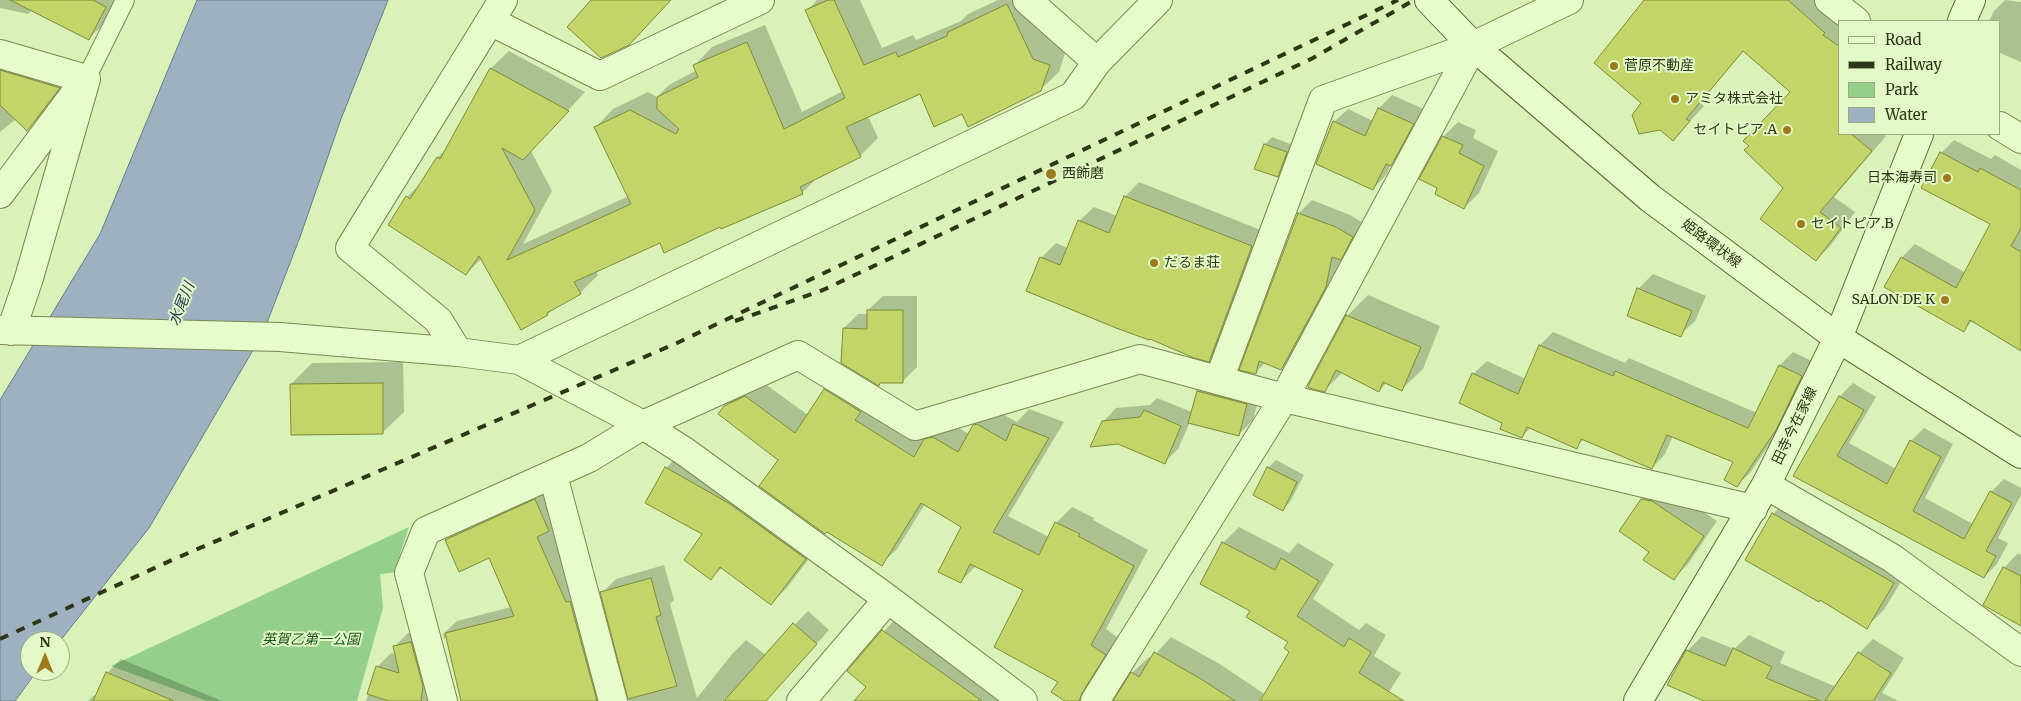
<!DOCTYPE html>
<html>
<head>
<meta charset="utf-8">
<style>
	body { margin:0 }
	#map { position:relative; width:2021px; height:701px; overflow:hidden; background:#d8f2b7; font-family:Merriweather,serif }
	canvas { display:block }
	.legend { position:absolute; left:1838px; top:20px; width:162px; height:115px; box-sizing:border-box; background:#e2f9c7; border:1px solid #9aab81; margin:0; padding:6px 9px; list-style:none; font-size:15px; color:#2f3618 }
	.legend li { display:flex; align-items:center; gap:10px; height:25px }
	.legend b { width:25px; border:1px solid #9aab81 }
	.north { position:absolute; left:20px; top:631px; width:50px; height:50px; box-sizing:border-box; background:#e2f9c7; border:1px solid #9aab81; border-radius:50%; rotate:0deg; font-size:14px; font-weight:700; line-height:20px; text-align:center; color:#2f3618 }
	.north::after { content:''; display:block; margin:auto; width:18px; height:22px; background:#9d7a1c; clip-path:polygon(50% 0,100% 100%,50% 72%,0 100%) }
</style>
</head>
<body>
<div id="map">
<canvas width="2021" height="701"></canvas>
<ul class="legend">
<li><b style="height:6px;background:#e6fccb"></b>Road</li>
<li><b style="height:6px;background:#2f3618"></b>Railway</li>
<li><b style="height:14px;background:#95d08b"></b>Park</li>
<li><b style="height:14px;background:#9db1c1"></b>Water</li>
</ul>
<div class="north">N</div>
</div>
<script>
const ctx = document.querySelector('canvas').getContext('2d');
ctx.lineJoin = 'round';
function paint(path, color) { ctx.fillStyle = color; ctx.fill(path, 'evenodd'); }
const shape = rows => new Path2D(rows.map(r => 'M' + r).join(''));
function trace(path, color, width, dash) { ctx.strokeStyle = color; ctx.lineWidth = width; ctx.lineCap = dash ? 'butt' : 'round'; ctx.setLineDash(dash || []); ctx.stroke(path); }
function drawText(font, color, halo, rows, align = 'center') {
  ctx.font = font + ' Merriweather,"Noto Sans JP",serif'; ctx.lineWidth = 4; ctx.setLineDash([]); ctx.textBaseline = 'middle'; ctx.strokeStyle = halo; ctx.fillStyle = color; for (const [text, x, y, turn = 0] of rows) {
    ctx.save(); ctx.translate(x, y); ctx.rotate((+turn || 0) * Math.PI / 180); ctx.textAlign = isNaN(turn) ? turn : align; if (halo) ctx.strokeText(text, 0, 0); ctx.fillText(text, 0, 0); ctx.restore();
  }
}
const green = shape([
	[409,527,397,563,399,572,380,574,383,608,357,701,207,701,111,666]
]);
const water = shape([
	[197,0,388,0,341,119,300,237,263,333,149,528,60,641,30,641,30,671,37,671,15,701,0,701,0,400,100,234,197,0]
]);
const shadow = shape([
	[0,0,115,0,104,24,89,38,32,10,28,14,0,8],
	[817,0,860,0,882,48,913,35,916,40,961,21,968,14,998,0,1031,0,1051,42,1067,47,1059,72,1040,90,962,112,920,93,868,116,878,138,860,156,818,177,802,193,721,225,661,242,596,271,598,275,580,293,554,308,547,314,482,258,466,274,407,197,423,181,438,157,447,148,491,68,509,51,585,92,531,151,552,191,523,244,629,196,596,127,613,109,648,92,657,97,669,85,697,70,695,65,712,47,765,25,802,112,843,91,807,11],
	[1646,0,1821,0,1840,22,1840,134,1883,134,1886,136,1834,197,1855,212,1831,245,1816,260,1792,91,1744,50,1700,103,1704,106,1673,140,1643,103],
	[2005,0,2021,2,2021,62,2000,53,2000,21,1989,21,1994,11],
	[0,52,70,75,39,117,27,129,16,119,0,132],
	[1392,95,1426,110,1404,151,1392,163,1386,175,1373,189,1334,122,1348,109,1373,121,1379,108],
	[1458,122,1476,130,1473,138,1498,151,1479,193,1464,208,1439,187,1443,137],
	[1272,137,1293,145,1284,169,1277,176,1256,168,1265,144],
	[1954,140,1991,159,1995,155,2021,170,2021,350,1973,320,1963,330,1902,257,1915,244,1966,273,1992,223,1941,153],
	[1139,182,1266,232,1223,346,1209,360,1041,258,1056,243,1068,248,1079,221,1094,207,1117,216,1125,197],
	[1312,200,1350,215,1365,224,1353,245,1342,257,1338,273,1294,355,1281,369,1266,362,1255,373,1241,369,1299,213],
	[1653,274,1706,296,1695,321,1680,335,1638,289],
	[1368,295,1440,326,1423,369,1402,389,1387,382,1379,391,1343,372,1325,390,1347,316],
	[883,296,917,296,917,367,902,382,881,382,844,328,858,314,868,314,868,310],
	[1553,332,1625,363,1629,358,1757,413,1780,365,1793,352,1814,362,1789,415,1750,473,1736,486,1734,461,1673,436,1665,454,1652,468,1584,439,1576,447,1531,427,1522,437,1504,422,1473,374,1487,361,1526,379,1540,345],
	[403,362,404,412,383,432,291,384,312,363],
	[841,374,870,404,926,440,942,424,949,422,969,434,974,426,993,409,1017,422,1029,409,1064,422,1008,516,1049,537,1056,523,1072,507,1094,518,1093,520,1148,550,1106,629,1120,639,1103,666,1077,692,1025,590,977,565,960,582,963,526,925,504,897,549,881,564,780,460,725,406,741,390,761,381,808,415,825,390],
	[1213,377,1261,390,1253,420,1238,435,1190,422,1178,449,1165,462,1103,422,1116,408,1150,405,1157,398,1192,412,1198,391],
	[1853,383,1876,397,1849,443,1896,469,1911,441,1924,428,1953,444,1925,498,1973,524,1991,492,2004,479,2021,488,2021,495,1998,538,2008,543,1997,564,1984,577,1794,476,1840,396],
	[681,453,820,544,786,589,771,603,723,567,711,578,704,534,647,502,666,468],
	[1276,460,1304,475,1290,502,1283,509,1255,495,1268,468],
	[1657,485,1667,487,1717,521,1688,564,1674,578,1650,551,1642,499],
	[549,486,562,516,552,527,580,589,620,701,462,701,447,636,444,639,443,634,457,621,511,607,489,557,446,540,460,526],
	[1790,496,1911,565,1884,610,1866,627,1773,514],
	[1239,527,1289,553,1298,543,1334,564,1313,599,1359,630,1366,623,1386,635,1374,656,1401,673,1383,701,1123,701,1117,698,1132,673,1149,657,1151,659,1171,637,1218,663,1266,695,1291,652,1290,641,1252,610,1223,543],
	[2018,553,2021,555,2021,622,2004,568],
	[664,565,674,600,670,604,697,698,733,653,746,640,766,655,808,611,829,630,766,701,629,701,602,593,616,579],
	[897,617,1005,701,856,701,868,687,849,671],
	[425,629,434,701,366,701,377,667,391,653,396,654,394,647,408,633],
	[1749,635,1785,652,1780,663,1834,686,1859,653,1873,639,1904,658,1882,693,1899,701,1706,701,1687,651,1702,636,1734,649],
	[121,659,222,701,88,701,94,695,97,697,107,673]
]);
const building = shape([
	[10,0,93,0,106,7,89,40,10,0],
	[591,0,671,0,629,45,601,58,567,27,591,0],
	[828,0,834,0,864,65,896,52,898,57,947,36,948,32,1007,4,1033,59,1050,65,1041,91,968,127,962,114,934,127,920,94,846,127,861,157,800,187,803,194,721,229,720,227,664,253,660,243,574,282,581,294,547,313,548,315,521,330,479,256,466,275,388,225,406,196,410,199,437,157,440,159,490,68,569,111,523,160,502,148,535,210,507,260,631,204,594,127,630,110,676,134,679,129,657,109,657,97,698,77,693,65,747,42,784,129,845,98,805,10,828,0],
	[1644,0,1788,0,1825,33,1823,35,1840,47,1840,134,1851,134,1872,151,1820,212,1841,228,1816,261,1760,219,1783,188,1744,150,1749,146,1743,141,1790,92,1743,51,1686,119,1690,121,1673,141,1660,130,1639,134,1632,115,1641,103,1594,63,1644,0],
	[0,70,60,88,27,131,0,105,0,70],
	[1378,108,1414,124,1391,166,1386,164,1373,190,1316,164,1333,121,1365,136,1378,108],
	[1442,136,1463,145,1459,153,1484,166,1464,209,1435,194,1437,188,1419,179,1442,136],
	[1264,144,1287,152,1278,177,1254,169,1264,144],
	[1940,152,1978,172,1980,168,2021,190,2021,228,2011,246,2021,252,2021,351,1970,320,1964,332,1884,287,1901,257,1956,288,1990,224,1921,188,1940,152],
	[1124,196,1252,246,1209,362,1194,358,1150,339,1149,340,1116,328,1026,291,1040,257,1060,265,1078,220,1109,233,1124,196],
	[1298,213,1336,227,1353,237,1341,260,1332,257,1326,287,1281,370,1259,361,1256,374,1239,370,1298,213],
	[1637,288,1692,311,1681,337,1627,316,1637,288],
	[867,310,903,310,903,383,880,383,879,386,841,363,843,328,867,329,867,310],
	[1346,315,1421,347,1402,391,1383,382,1379,392,1336,370,1325,392,1309,388,1308,386,1346,315],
	[1539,345,1613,376,1615,371,1748,428,1779,365,1802,376,1776,430,1737,487,1724,480,1733,462,1667,435,1652,469,1581,439,1577,449,1527,427,1522,438,1500,429,1502,423,1459,403,1472,373,1518,394,1539,345],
	[383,383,383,434,291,435,290,384,383,383],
	[824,389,861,412,855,420,914,457,924,439,933,437,958,452,973,425,977,424,1006,441,1013,424,1049,438,993,532,1039,555,1055,522,1080,534,1078,536,1134,566,1091,645,1106,655,1082,693,1079,701,1065,701,1051,692,1058,682,994,647,1023,590,970,564,961,583,938,572,961,527,921,503,882,566,827,532,825,534,759,486,778,460,718,414,724,406,745,396,795,433,824,389],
	[1197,391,1247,404,1239,436,1188,423,1197,391],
	[1839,396,1864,410,1837,456,1887,484,1910,440,1941,457,1913,511,1964,539,1990,491,2012,503,1986,551,1996,556,1984,578,1793,476,1839,396],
	[1144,410,1181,426,1165,464,1118,444,1090,447,1102,421,1140,417,1144,410],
	[665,467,730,504,806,559,771,605,720,567,711,580,684,560,702,534,645,503,665,467],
	[1267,467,1297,482,1283,511,1253,495,1267,467],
	[535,499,549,531,537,537,566,602,570,601,597,701,461,701,445,633,514,616,489,558,459,572,445,540,535,499],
	[1641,499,1652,501,1704,536,1674,580,1643,560,1649,552,1619,531,1641,499],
	[1772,513,1894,583,1867,629,1820,600,1819,602,1745,560,1772,513],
	[1222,542,1275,570,1281,558,1319,581,1297,616,1344,647,1349,638,1371,652,1359,673,1404,701,1260,701,1289,652,1284,648,1288,642,1246,617,1250,611,1200,584,1222,542],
	[2003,567,2021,576,2021,626,1983,605,2003,567],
	[651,578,661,615,656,617,677,686,628,699,600,592,651,578],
	[793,623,817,644,766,701,724,701,793,623],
	[882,630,982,701,854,701,866,687,847,671,882,630],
	[411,642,423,686,421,701,389,701,367,694,376,666,399,673,393,646,411,642],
	[1733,648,1772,667,1766,678,1821,701,1704,701,1667,685,1686,650,1725,666,1733,648],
	[1154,652,1201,679,1235,701,1113,701,1131,672,1139,677,1154,652],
	[1858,652,1891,673,1873,701,1825,701,1858,652],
	[106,672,174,701,93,701,106,672]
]);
const service = shape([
	[86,79,125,0]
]);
const minor = shape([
	[1027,0,1097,62],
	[1829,0,1856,21],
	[490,21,600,76,760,0],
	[0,54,86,79],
	[2000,126,2021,139],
	[0,194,76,92],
	[0,330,280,337,458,352,519,360,1073,96,1097,62,1158,0],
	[11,331,29,278,86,79],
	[458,352,438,320,350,248,503,0],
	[519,360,643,425,684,451,888,599,1023,701],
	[1219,380,1323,100,1473,46],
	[553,475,613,701],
	[1766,485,1892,558,2021,652],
	[443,701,409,573,426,531,589,458,643,425,798,355,915,426,1140,359,1284,398,1753,509],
	[801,701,888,599],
	[1095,701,1284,398,1473,46]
]);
const tertiary = shape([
	[1473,46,1569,0]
]);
const secondary = shape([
	[1429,0,1473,46,1650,198,1838,338,2021,454],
	[1962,21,1971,0],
	[1638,701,1766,485,1838,338,1919,134]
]);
const rail = shape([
	[735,321,823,290,1054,181,1313,58,1414,0],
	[0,639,172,560,677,343,1398,0]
]);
const markers = [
	[1614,66,5,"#9d7a1c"],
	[1675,99,5,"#9d7a1c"],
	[1787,130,5,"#9d7a1c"],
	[1051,174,6,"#9d7a1c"],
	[1947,178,5,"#9d7a1c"],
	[1801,224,5,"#9d7a1c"],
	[1154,263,5,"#9d7a1c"],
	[1945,300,5,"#9d7a1c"]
];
const poiNames = [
	["菅原不動産",1624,66],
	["アミタ株式会社",1685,99],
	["セイトピア.A",1777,130,"right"],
	["西飾磨",1062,174],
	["日本海寿司",1937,178,"right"],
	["セイトピア.B",1811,224],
	["だるま荘",1164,263],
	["SALON DE K",1935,300,"right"]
];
const streetNames = [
	["姫路環状線",1711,244,37],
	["田寺今在家線",1795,426,-64]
];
const parkNames = [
	["英賀乙第一公園",311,640]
];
const waterNames = [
	["水尾川",182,304,-68]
];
paint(green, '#95d08b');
paint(water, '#9db1c1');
trace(water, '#657a8e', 1);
paint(shadow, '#0003');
paint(building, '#c3d469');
trace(building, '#7e8a35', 1);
trace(service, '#7a8851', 20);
trace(minor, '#7a8851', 30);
trace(tertiary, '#7a8851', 30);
trace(secondary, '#5d6a35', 30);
trace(service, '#e6fccb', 18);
trace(minor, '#e6fccb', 28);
trace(tertiary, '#e6fccb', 28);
trace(secondary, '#e6fccb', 28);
trace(rail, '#2f3618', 4, [9, 9]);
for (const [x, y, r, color] of markers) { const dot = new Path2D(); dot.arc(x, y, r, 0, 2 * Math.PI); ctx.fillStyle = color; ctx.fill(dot); trace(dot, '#e2f9c7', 2); }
drawText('14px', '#2f3618', '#e2f9c7', poiNames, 'left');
drawText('14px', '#2f3618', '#e2f9c7', streetNames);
drawText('italic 14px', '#1d541d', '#e2f9c7', parkNames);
drawText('italic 15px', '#263657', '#e2f9c7', waterNames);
</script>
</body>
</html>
